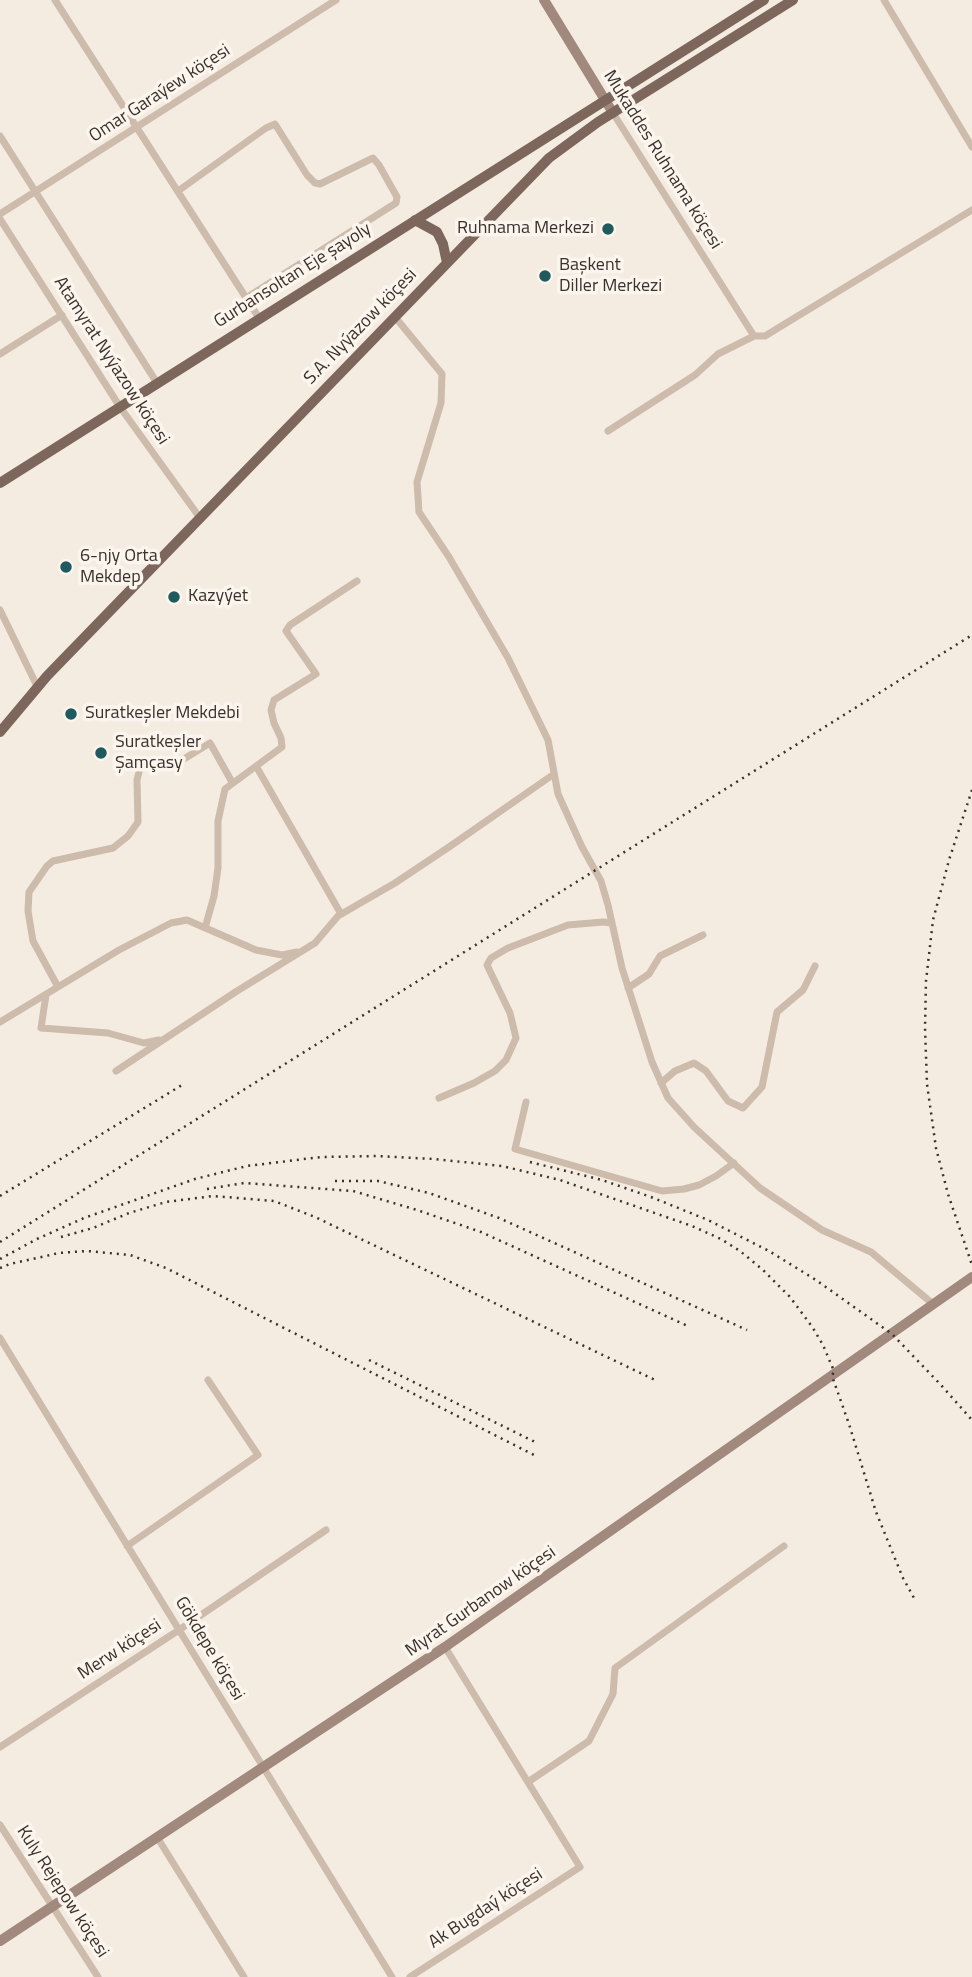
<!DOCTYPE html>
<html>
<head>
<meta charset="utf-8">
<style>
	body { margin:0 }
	canvas { display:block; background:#f4ebe1 }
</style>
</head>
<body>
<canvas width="972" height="1977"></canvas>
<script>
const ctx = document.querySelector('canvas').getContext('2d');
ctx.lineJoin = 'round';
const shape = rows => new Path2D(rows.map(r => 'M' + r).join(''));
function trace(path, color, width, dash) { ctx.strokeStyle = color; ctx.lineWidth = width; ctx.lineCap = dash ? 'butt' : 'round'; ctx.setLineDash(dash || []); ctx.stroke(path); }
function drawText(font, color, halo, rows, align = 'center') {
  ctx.font = font + ' "Titillium Web",sans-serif'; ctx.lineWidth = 7; ctx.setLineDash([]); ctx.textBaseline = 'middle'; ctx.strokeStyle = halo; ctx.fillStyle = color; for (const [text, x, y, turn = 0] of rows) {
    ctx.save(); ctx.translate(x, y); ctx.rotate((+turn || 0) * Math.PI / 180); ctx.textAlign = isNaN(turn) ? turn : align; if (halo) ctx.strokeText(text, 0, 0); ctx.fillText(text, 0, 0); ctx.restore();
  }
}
const street = shape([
	[55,0,259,318],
	[884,0,972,147],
	[613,113,754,336],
	[0,136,157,383],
	[178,191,266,128,275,124,307,175,315,183,320,184,373,158,379,165,397,197,396,203,246,298],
	[0,214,336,0],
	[0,219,120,407,200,518],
	[395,317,442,374,441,403,417,482,419,512,449,557,508,658,548,740,558,794,582,847,601,881,608,905,622,968,652,1062,668,1098,694,1127,760,1188,822,1230,871,1252,933,1304],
	[0,354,62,315],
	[608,431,695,375,718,354,754,336,765,336,972,210],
	[0,610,38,688],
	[256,766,341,914],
	[205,928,214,896,218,868,218,821,225,789,282,747,281,738,274,723,271,710,274,700,316,674,286,631,290,625,357,581],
	[58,987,33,941,28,911,29,892,47,866,53,861,113,848,128,836,138,822,137,780,140,768,149,765,179,762,210,743,232,782],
	[628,988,649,974,660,956,703,935],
	[46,995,41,1028,108,1033,144,1043,159,1040],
	[0,1022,119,950,171,923,187,920,256,950,282,955,297,952],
	[116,1071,237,991,315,943,338,916,395,883,449,847,554,774],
	[661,1083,675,1071,694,1063,706,1071,728,1101,743,1108,762,1087,777,1012,803,990,815,966],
	[439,1098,474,1083,495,1071,506,1060,516,1038,510,1013,487,965,491,958,508,948,568,925,603,922,611,923],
	[526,1102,515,1149,662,1191,684,1189,699,1185,716,1176,734,1163],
	[0,1338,392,1977],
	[127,1546,258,1455,208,1380],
	[0,1747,179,1630,326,1530],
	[528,1782,589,1741,613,1694,615,1668,784,1546],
	[0,1825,98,1977],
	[157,1837,244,1977],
	[410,1977,580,1867,445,1647]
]);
const secondary = shape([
	[544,0,613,113],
	[0,1941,445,1647,972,1277]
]);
const primary = shape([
	[415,220,437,232,443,244,447,263],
	[0,483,764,0],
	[0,732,47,676,549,158,598,122,793,0]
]);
const rail = shape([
	[972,790,949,860,933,920,926,981,925,1028,927,1084,936,1148,948,1194,972,1265],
	[530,1162,602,1180,651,1197,708,1220,769,1251,816,1280,892,1334,941,1385,972,1420],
	[335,1181,378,1181,429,1193,499,1218,747,1330],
	[207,1189,244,1183,353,1191,417,1210,481,1232,690,1327],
	[0,1196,182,1085],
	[61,1237,93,1228,129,1213,166,1202,213,1196,274,1201,315,1217,655,1380],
	[0,1242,972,635],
	[0,1259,37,1239,84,1218,195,1179,247,1166,321,1157,376,1156,434,1159,502,1166,560,1180,692,1226,721,1239,740,1251,763,1270,790,1297,813,1328,823,1345,834,1371,832,1376,849,1424,876,1512,903,1578,914,1598],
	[0,1268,10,1264,59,1253,87,1251,130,1255,166,1268,534,1455],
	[369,1360,535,1442]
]);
const markers = [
	[608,229,7,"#1f5a5e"],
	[545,276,7,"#1f5a5e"],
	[66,567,7,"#1f5a5e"],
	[174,597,7,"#1f5a5e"],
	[71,714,7,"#1f5a5e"],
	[101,753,7,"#1f5a5e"]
];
const streetNames = [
	["Omar Garaýew köçesi",160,94,-33],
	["Mukaddes Ruhnama köçesi",662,160,58],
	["Gurbansoltan Eje şayoly",293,276,-32],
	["S.A. Nyýazow köçesi",361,327,-46],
	["Atamyrat Nyýazow köçesi",111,361,57],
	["Myrat Gurbanow köçesi",481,1602,-35],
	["Gökdepe köçesi",209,1649,59],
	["Merw köçesi",120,1650,-33],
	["Kuly Rejepow köçesi",62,1892,57],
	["Ak Bugdaý köçesi",486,1909,-33]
];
const poiNames = [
	["Ruhnama Merkezi",594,229,"right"],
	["Başkent",559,266],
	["Diller Merkezi",559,287],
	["6-njy Orta",80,557],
	["Mekdep",80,578],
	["Kazyýet",188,597],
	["Suratkeşler Mekdebi",85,714],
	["Suratkeşler",115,743],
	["Şamçasy",115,764]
];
trace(street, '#cdbbac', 7);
trace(secondary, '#a18a7d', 10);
trace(primary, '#7d675c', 10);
trace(rail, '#3b302b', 2.5, [2, 5]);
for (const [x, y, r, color] of markers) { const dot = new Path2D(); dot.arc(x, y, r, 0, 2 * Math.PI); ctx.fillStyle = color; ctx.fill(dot); trace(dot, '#fbf5ee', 2.5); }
drawText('18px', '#3b302b', '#fbf5ee', streetNames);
drawText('18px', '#3b302b', '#fbf5ee', poiNames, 'left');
</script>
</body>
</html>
